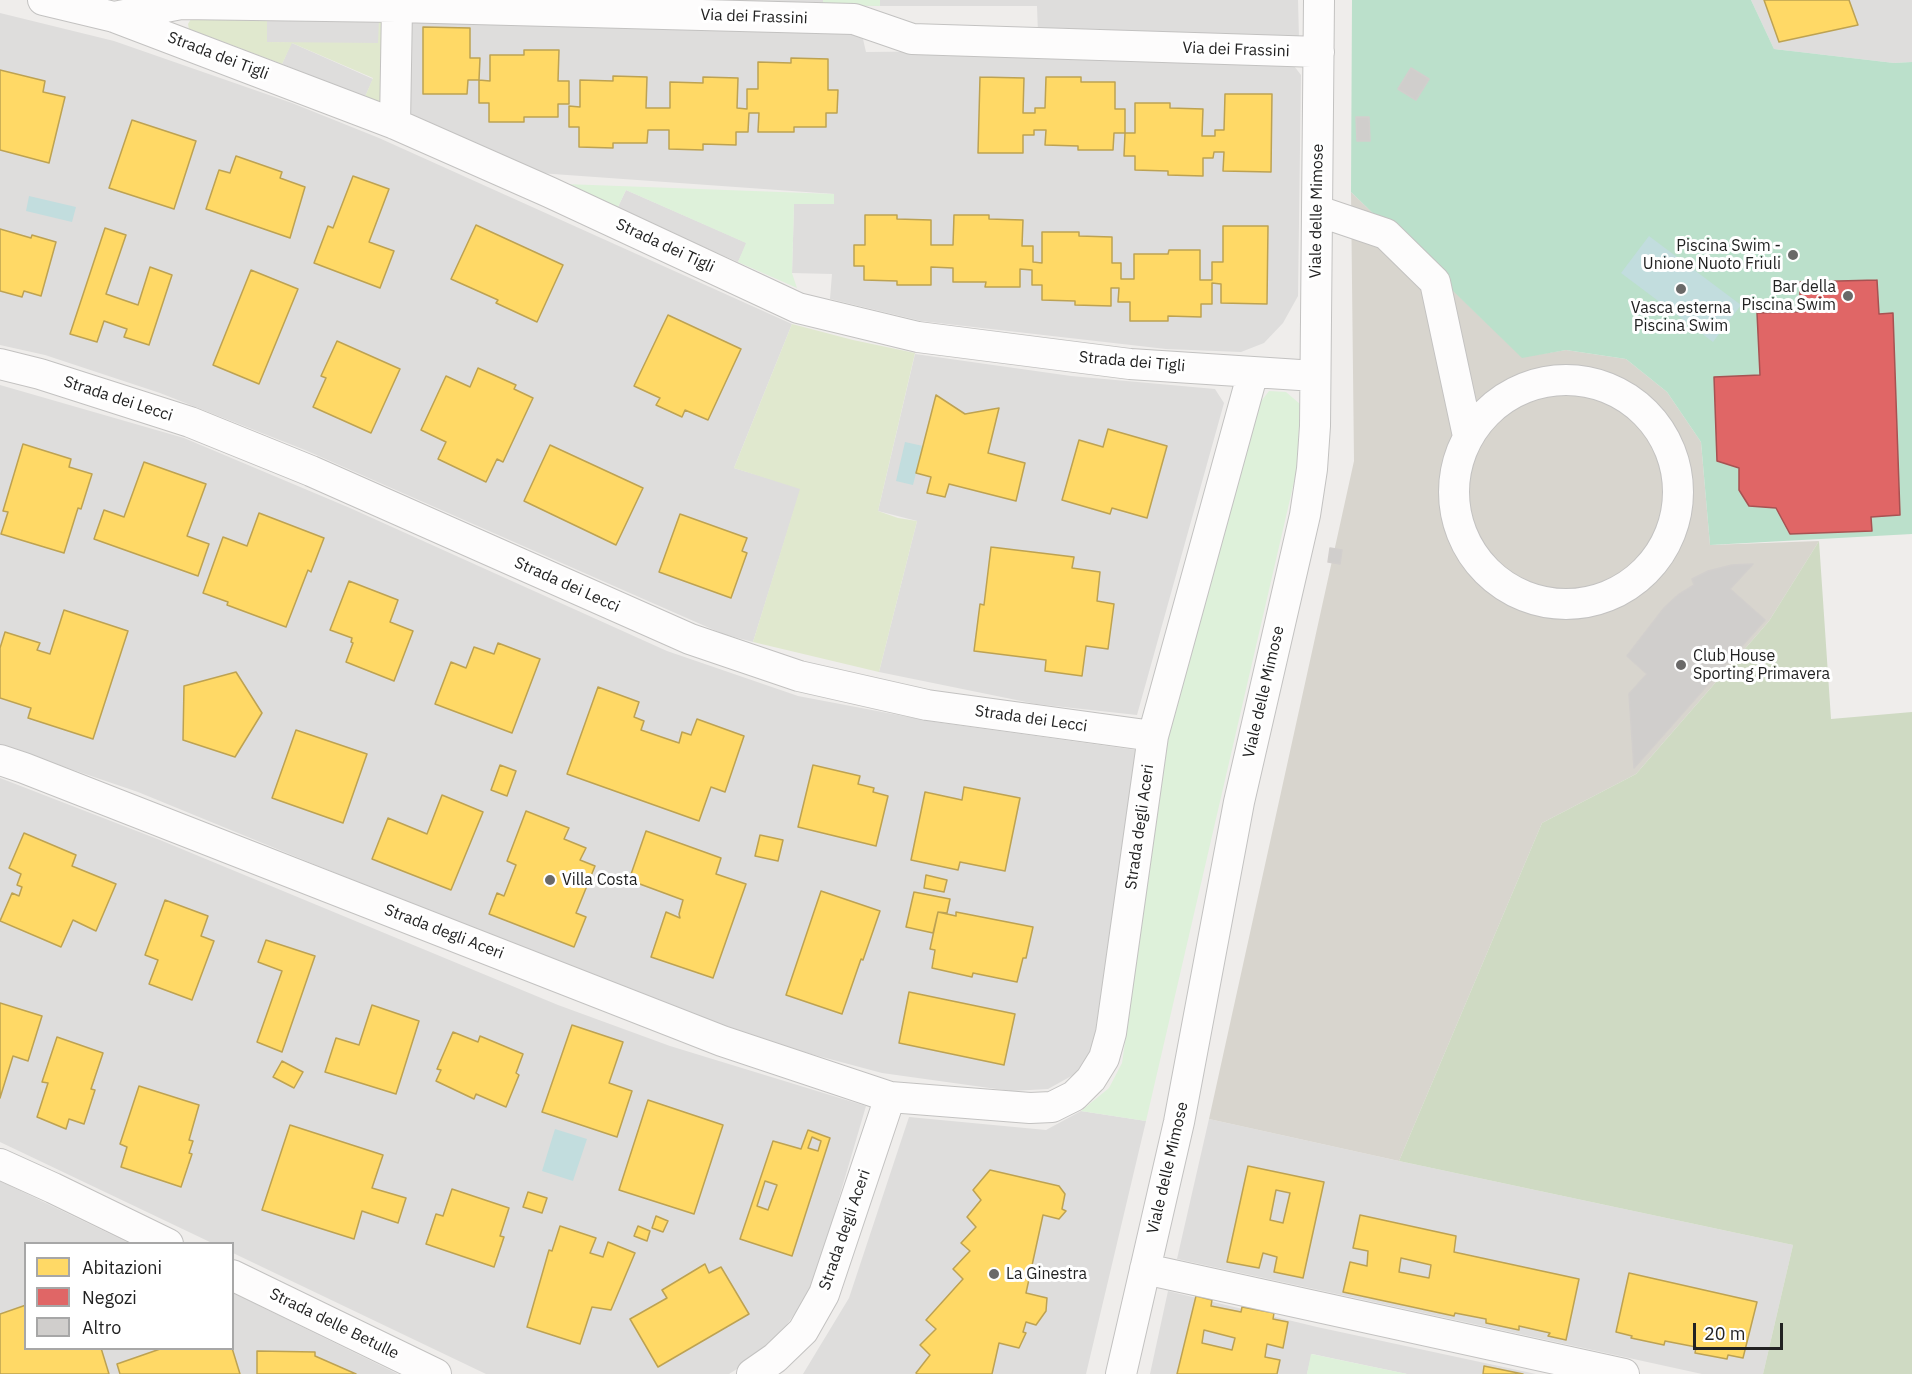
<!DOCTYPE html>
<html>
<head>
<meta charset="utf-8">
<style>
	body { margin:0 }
	#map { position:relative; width:1912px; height:1374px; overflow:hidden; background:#efedeb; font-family:"IBM Plex Sans",sans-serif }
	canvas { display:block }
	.legend { position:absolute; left:24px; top:1242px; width:210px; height:108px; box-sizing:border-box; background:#fff; border:2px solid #a7a7a7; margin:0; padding:8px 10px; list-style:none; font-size:18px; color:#222 }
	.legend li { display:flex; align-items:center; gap:12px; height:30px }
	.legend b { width:30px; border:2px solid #a7a7a7 }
	.scale { position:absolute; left:1693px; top:1323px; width:90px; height:27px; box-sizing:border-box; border:3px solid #222; border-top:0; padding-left:8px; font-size:18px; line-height:21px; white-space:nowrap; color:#222; -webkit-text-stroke:4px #fff; paint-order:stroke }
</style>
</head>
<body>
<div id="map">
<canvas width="1912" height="1374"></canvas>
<ul class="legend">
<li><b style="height:16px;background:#ffd966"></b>Abitazioni</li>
<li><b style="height:16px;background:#e06666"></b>Negozi</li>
<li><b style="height:16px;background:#d0cecc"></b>Altro</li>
</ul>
<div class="scale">20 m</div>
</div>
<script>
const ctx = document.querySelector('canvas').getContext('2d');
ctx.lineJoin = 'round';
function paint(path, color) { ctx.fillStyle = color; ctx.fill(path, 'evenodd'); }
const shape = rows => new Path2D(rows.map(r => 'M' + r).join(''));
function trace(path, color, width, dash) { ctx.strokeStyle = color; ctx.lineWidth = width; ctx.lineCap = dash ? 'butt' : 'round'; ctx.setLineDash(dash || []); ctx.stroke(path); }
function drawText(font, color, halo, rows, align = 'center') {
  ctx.font = font + ' "IBM Plex Sans",sans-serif'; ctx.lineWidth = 6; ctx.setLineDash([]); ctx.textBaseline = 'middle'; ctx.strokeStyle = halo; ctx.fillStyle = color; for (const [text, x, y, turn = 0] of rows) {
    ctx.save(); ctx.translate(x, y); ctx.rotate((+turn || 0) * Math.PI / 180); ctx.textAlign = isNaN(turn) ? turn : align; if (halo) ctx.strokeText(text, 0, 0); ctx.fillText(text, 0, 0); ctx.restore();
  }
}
const built = shape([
	[580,0,1298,0,1299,38,1038,34,1037,6,880,6],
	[1751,0,1912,0,1912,62,1894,63,1774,49],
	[0,13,114,41,292,103,379,138,792,324,734,468,801,488,753,642,723,634,305,450,160,393,45,355,0,345],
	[267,19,379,20,379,43,292,43,373,79,364,99,282,64,291,43,267,42],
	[407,20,846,30,863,39,866,52,970,51,1291,62,1301,75,1298,296,1283,323,1264,343,1241,352,1166,349,921,321,830,299,832,274,792,273,794,203,834,204,834,194,539,173,405,113],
	[626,190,747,243,738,262,617,209],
	[915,354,1071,376,1215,389,1224,403,1137,715,1036,704,879,672,917,521,878,511],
	[0,385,184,438,350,508,667,651,798,696,935,722,1136,750,1093,1048,1075,1074,1048,1089,1011,1091,882,1073,751,1038,577,972,138,792,0,745],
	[0,778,160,840,558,1005,670,1046,866,1106,812,1290,769,1349,729,1374,486,1374,233,1253,232,1244,212,1243,0,1142],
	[1081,1111,1146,1121,1086,1374,803,1374,849,1298,909,1117,1046,1130],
	[1209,1119,1399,1161,1793,1245,1763,1374,1702,1374,1177,1259],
	[0,1181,129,1243,26,1244,26,1348,232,1348,233,1293,398,1374,0,1374],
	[1168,1291,1317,1327,1536,1374,1407,1374,1312,1354,1307,1374,1150,1374]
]);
const construction = shape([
	[1351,192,1522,357,1566,350,1626,359,1667,392,1701,442,1710,545,1819,541,1769,621,1636,774,1542,823,1399,1161,1209,1119,1354,461]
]);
const grass = shape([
	[191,19,267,19,267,42,378,43,379,20,389,19,385,107,364,99,373,78,292,43,282,64,189,29,188,24],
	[792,324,853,340,915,353,878,511,898,518,917,521,879,672,753,642,800,489,734,468]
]);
const forest = shape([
	[1819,541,1831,719,1912,712,1912,1374,1763,1374,1793,1245,1399,1161,1542,823,1636,774,1769,621]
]);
const park = shape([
	[823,0,880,0,880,6,823,5],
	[565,184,834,194,834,204,794,204,792,273,797,288,738,262,746,243,626,190,617,209],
	[1269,391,1286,392,1300,404,1297,469,1146,1121,1081,1111,1109,1088,1122,1063,1169,735,1259,404],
	[1311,1354,1407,1374,1307,1374]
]);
const pitch = shape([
	[1352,0,1751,0,1774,49,1894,63,1912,62,1912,534,1710,545,1701,442,1667,392,1626,359,1566,350,1522,358,1351,192],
	[1877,280,1879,314,1893,313,1900,515,1871,517,1872,531,1776,508,1749,506,1739,490,1739,468,1717,460,1714,378,1760,375,1757,313,1800,312,1800,282]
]);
const water = shape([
	[29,196,76,207,72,222,26,211],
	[1649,236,1741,305,1713,342,1621,273],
	[905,442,923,446,913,485,896,481],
	[555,1129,587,1139,573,1181,542,1171]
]);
const homes = shape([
	[1764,0,1849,0,1858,25,1779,42,1764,0],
	[423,27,470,28,470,58,480,58,479,80,468,80,467,94,423,94,423,27],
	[524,50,559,50,558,81,569,81,569,104,558,104,558,117,524,117,524,122,489,122,489,103,479,103,479,80,490,81,490,55,524,55,524,50],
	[791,58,828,59,828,90,838,90,837,113,826,113,826,127,794,127,794,132,758,132,759,113,749,113,748,132,736,132,736,145,703,144,703,150,669,149,669,130,648,130,647,143,613,143,613,148,579,147,579,127,569,127,569,106,580,107,580,80,613,81,613,76,647,77,646,108,670,108,670,82,703,83,703,77,738,78,737,108,747,109,747,89,758,89,758,62,791,63,791,58],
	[0,70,45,81,43,92,65,97,49,163,0,150,0,70],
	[980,77,1024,78,1023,113,1035,113,1035,108,1045,108,1046,77,1081,77,1081,82,1115,82,1115,109,1125,109,1125,133,1114,133,1113,150,1078,150,1078,146,1045,145,1046,130,1034,130,1034,135,1023,135,1023,153,978,153,980,77],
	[1225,94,1272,94,1271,172,1223,171,1224,152,1214,152,1213,158,1203,158,1203,176,1168,175,1168,171,1135,170,1135,156,1124,156,1125,133,1135,133,1135,103,1170,103,1170,108,1203,109,1202,136,1215,136,1215,130,1224,130,1225,94],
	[132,120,196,141,174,209,109,188,132,120],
	[236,156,282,172,280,178,305,187,290,238,206,209,219,170,230,173,236,156],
	[353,176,389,189,369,242,394,251,380,288,314,263,328,226,333,228,353,176],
	[865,215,897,215,897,219,931,220,931,245,953,245,954,215,989,215,989,219,1023,220,1022,246,1033,246,1033,262,1042,263,1042,232,1079,232,1079,236,1112,237,1112,263,1121,263,1121,279,1134,279,1134,254,1168,254,1169,250,1200,250,1200,280,1212,280,1212,262,1223,262,1223,226,1268,226,1267,304,1221,303,1221,284,1212,283,1212,304,1201,304,1201,317,1168,316,1168,321,1130,321,1130,302,1118,302,1119,288,1111,288,1111,306,1075,305,1075,301,1042,300,1042,285,1032,285,1032,270,1020,269,1020,287,985,287,986,282,953,282,953,268,931,267,931,285,897,285,897,281,864,280,864,266,854,266,854,245,865,245,865,215],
	[476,225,563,265,537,322,496,303,498,300,451,279,476,225],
	[105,228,126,235,106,294,138,305,150,267,172,275,149,345,124,337,127,329,104,321,97,342,70,334,105,228],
	[0,229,31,238,32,235,56,242,41,296,24,291,22,297,0,291,0,229],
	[251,270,298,289,259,384,213,365,251,270],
	[668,315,741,349,708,420,685,410,682,417,656,405,660,398,634,386,668,315],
	[337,341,400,369,371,433,313,407,326,378,321,376,337,341],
	[478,368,516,385,514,389,533,398,503,462,497,459,486,482,438,459,446,442,421,430,446,376,470,387,478,368],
	[936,395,965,414,999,408,988,453,1025,463,1016,501,949,484,945,497,927,493,931,477,916,473,936,395],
	[1108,429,1167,446,1147,518,1112,508,1110,514,1062,500,1079,440,1103,447,1108,429],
	[23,444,71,459,69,467,92,474,81,509,78,508,64,553,1,534,8,512,3,511,23,444],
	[550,445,643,488,616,545,524,501,550,445],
	[144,462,206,484,187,536,209,544,198,576,94,539,104,510,124,517,144,462],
	[259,513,324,538,311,572,308,570,286,627,227,605,228,602,203,593,223,537,247,546,259,513],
	[680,514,747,538,742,551,747,553,731,598,659,572,680,514],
	[991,547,1074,557,1072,568,1100,572,1097,601,1114,604,1108,649,1086,646,1082,676,1045,671,1046,660,974,651,980,604,984,605,991,547],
	[349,581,398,600,390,622,413,631,394,681,346,662,353,643,351,642,352,638,330,630,349,581],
	[64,610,128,631,93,739,28,718,31,708,0,698,0,648,5,632,40,643,37,650,50,654,64,610],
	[498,643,540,659,512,733,435,704,451,662,466,668,474,647,494,654,498,643],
	[236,672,262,713,235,757,183,740,184,686,236,672],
	[598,687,639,702,634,717,644,721,641,730,679,743,682,732,691,735,697,719,744,736,725,792,711,787,699,821,567,774,598,687],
	[296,730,367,754,343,823,272,798,296,730],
	[500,765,516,771,507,796,491,790,500,765],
	[813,765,860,776,858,784,874,788,873,792,888,796,876,846,798,827,813,765],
	[964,787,1020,798,1005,871,960,862,958,870,911,860,925,792,962,800,964,787],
	[442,795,483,812,451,890,372,859,388,818,427,834,442,795],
	[526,811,569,828,564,839,586,848,580,860,595,866,576,913,586,917,574,947,489,914,497,893,504,896,516,865,507,861,526,811],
	[646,831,721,858,716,874,746,884,713,978,651,957,666,912,680,918,679,914,683,900,629,880,646,831],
	[24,833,76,855,72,866,116,884,96,931,73,920,61,947,0,921,12,893,19,896,22,887,17,885,21,874,9,868,24,833],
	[760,835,783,840,778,861,755,856,760,835],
	[926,875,947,880,944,892,924,888,926,875],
	[821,891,880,911,863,960,861,959,842,1014,786,995,821,891],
	[914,892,950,899,947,913,938,912,933,933,906,927,914,892],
	[165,900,208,916,201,936,214,941,192,1000,149,984,158,960,145,955,165,900],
	[938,912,956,916,956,912,1033,927,1026,958,1023,958,1017,982,973,973,972,977,932,968,935,950,930,949,938,912],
	[266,940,315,956,282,1052,257,1042,282,971,258,962,266,940],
	[909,992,1015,1014,1004,1065,899,1043,909,992],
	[0,1003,42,1016,28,1061,13,1056,0,1098,0,1003],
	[372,1005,419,1021,396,1094,325,1072,336,1038,359,1045,372,1005],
	[572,1025,623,1042,609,1083,632,1091,617,1137,542,1112,572,1025],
	[453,1032,478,1042,480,1036,523,1054,516,1073,519,1075,506,1107,476,1094,474,1099,436,1081,441,1070,437,1069,453,1032],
	[57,1037,103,1053,91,1089,95,1090,84,1124,69,1119,66,1129,37,1117,48,1083,42,1082,57,1037],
	[282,1061,303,1072,294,1088,273,1077,282,1061],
	[139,1086,199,1105,189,1140,193,1141,189,1153,192,1154,181,1187,121,1167,127,1147,120,1144,139,1086],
	[648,1100,723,1125,694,1214,619,1190,648,1100],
	[290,1125,383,1155,372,1188,406,1198,398,1223,362,1211,354,1239,262,1210,290,1125],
	[808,1130,830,1138,792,1256,740,1239,773,1141,801,1149,808,1130],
	[812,1137,821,1141,818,1151,808,1148,812,1137],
	[765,1181,777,1185,768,1210,757,1206,765,1181],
	[1248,1166,1324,1182,1303,1278,1274,1272,1277,1257,1263,1253,1259,1268,1227,1262,1248,1166],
	[1276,1190,1290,1193,1283,1223,1270,1220,1276,1190],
	[990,1170,1059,1186,1065,1194,1062,1209,1066,1211,1059,1219,1043,1215,1026,1293,1047,1298,1046,1311,1036,1325,1026,1322,1023,1332,1026,1333,1019,1348,999,1343,992,1374,917,1374,916,1373,930,1355,920,1345,936,1329,926,1320,963,1279,953,1269,970,1251,961,1243,976,1227,967,1217,981,1200,973,1190,990,1170],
	[452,1189,509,1208,500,1236,504,1237,494,1267,426,1244,436,1214,443,1216,452,1189],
	[528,1192,547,1198,542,1213,523,1207,528,1192],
	[1360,1215,1456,1236,1454,1252,1579,1279,1566,1340,1548,1336,1550,1333,1519,1326,1519,1330,1486,1323,1486,1319,1455,1313,1454,1316,1343,1292,1350,1262,1367,1266,1368,1251,1353,1248,1360,1215],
	[1401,1258,1431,1265,1429,1278,1399,1272,1401,1258],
	[656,1216,668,1221,663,1232,652,1228,656,1216],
	[560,1226,596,1238,590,1253,603,1257,608,1242,635,1253,611,1310,592,1307,580,1344,527,1327,549,1250,552,1251,560,1226],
	[638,1226,650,1231,647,1241,634,1236,638,1226],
	[705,1264,709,1273,721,1267,749,1314,658,1367,630,1319,667,1298,662,1290,705,1264],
	[1629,1273,1757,1302,1743,1358,1728,1355,1727,1359,1695,1353,1696,1347,1665,1341,1664,1345,1631,1338,1632,1336,1616,1332,1629,1273],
	[1196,1296,1212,1300,1211,1306,1241,1312,1242,1307,1274,1313,1273,1319,1288,1322,1283,1348,1267,1344,1265,1357,1280,1360,1277,1374,1177,1374,1196,1296],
	[1204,1330,1235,1338,1232,1350,1202,1343,1204,1330],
	[26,1305,26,1348,101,1348,109,1374,0,1374,0,1314,26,1305],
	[163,1348,232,1348,240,1374,120,1374,117,1364,163,1348],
	[257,1351,315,1352,315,1356,356,1374,257,1374,257,1351],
	[1484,1366,1523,1374,1483,1374,1484,1366]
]);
const shops = shape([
	[1877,280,1879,314,1893,313,1900,515,1871,517,1872,531,1790,534,1776,508,1749,506,1739,490,1739,468,1717,461,1714,377,1760,375,1757,313,1800,312,1800,282,1877,280]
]);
const building = shape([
	[1411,68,1429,79,1416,100,1398,89,1411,68],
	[1356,117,1369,117,1370,141,1357,141,1356,117],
	[1330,548,1342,550,1340,564,1328,562,1330,548],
	[1753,564,1730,589,1765,620,1634,768,1629,694,1647,674,1627,656,1664,608,1678,595,1694,585,1692,579,1708,571,1732,565,1753,564]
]);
const minor = shape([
	[43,0,114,17,395,124,549,192,798,308,918,337,1130,364,1315,376],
	[114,17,181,4,397,7,854,19,912,39,1319,52],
	[395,124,397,7],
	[1318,211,1386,234,1435,282,1468,436],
	[0,364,40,374,190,422,311,471,690,639,799,676,927,705,1153,736],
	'1454 492a112 112 0 1 1 224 0a112 112 0 1 1-224 0Z',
	[0,760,24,768,722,1041,890,1097,1030,1108,1052,1107,1074,1096,1091,1079,1104,1058,1111,1033,1153,736,1253,372],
	[0,1164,53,1188,168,1244],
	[1145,1269,1624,1374],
	[232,1275,436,1374],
	[752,1374,775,1358,803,1331,824,1294,890,1097],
	[1121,1374,1179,1122,1239,802,1305,515,1312,469,1315,426,1319,0]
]);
const markers = [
	[1793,255,6,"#6a6968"],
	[1681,289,6,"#6a6968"],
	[1848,296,6,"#6a6968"],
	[1681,665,6,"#6a6968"],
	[550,880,6,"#6a6968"],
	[994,1274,6,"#6a6968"]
];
const streetNames = [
	["Via dei Frassini",754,17,2],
	["Via dei Frassini",1236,50,2],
	["Strada dei Tigli",218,56,21],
	["Viale delle Mimose",1317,211,-89],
	["Strada dei Tigli",665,246,25],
	["Strada dei Tigli",1132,362,5],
	["Strada dei Lecci",118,399,18],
	["Strada dei Lecci",567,585,24],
	["Viale delle Mimose",1264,692,-77],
	["Strada dei Lecci",1031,719,8],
	["Strada degli Aceri",1140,827,-82],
	["Strada degli Aceri",444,932,21],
	["Viale delle Mimose",1168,1168,-77],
	["Strada degli Aceri",845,1230,-71],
	["Strada delle Betulle",334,1324,26]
];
const poiNames = [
	["Piscina Swim -",1781,246,"right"],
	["Unione Nuoto Friuli",1781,264,"right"],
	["Bar della",1836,287,"right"],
	["Piscina Swim",1836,305,"right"],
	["Vasca esterna",1681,308,"center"],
	["Piscina Swim",1681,326,"center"],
	["Club House",1693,656],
	["Sporting Primavera",1693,674],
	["Villa Costa",562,880],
	["La Ginestra",1006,1274]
];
paint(built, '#dedddc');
paint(construction, '#d8d5ce');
paint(grass, '#e0e8ce');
paint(forest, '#cfdac3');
paint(park, '#def1da');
paint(pitch, '#bbe0cb');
paint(water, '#c2ddde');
paint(homes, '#ffd966');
trace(homes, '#bda252', 1.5);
paint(shops, '#e06666');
trace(shops, '#a75252', 1.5);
paint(building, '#d0cecc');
trace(building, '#d2cfcd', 1.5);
trace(minor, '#c3c2c1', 32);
trace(minor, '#fdfcfc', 30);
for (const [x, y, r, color] of markers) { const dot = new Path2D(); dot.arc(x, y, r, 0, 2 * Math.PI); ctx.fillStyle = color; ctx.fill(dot); trace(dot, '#fff', 2); }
drawText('16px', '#222', '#fff', streetNames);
drawText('16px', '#222', '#fff', poiNames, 'left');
</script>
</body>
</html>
